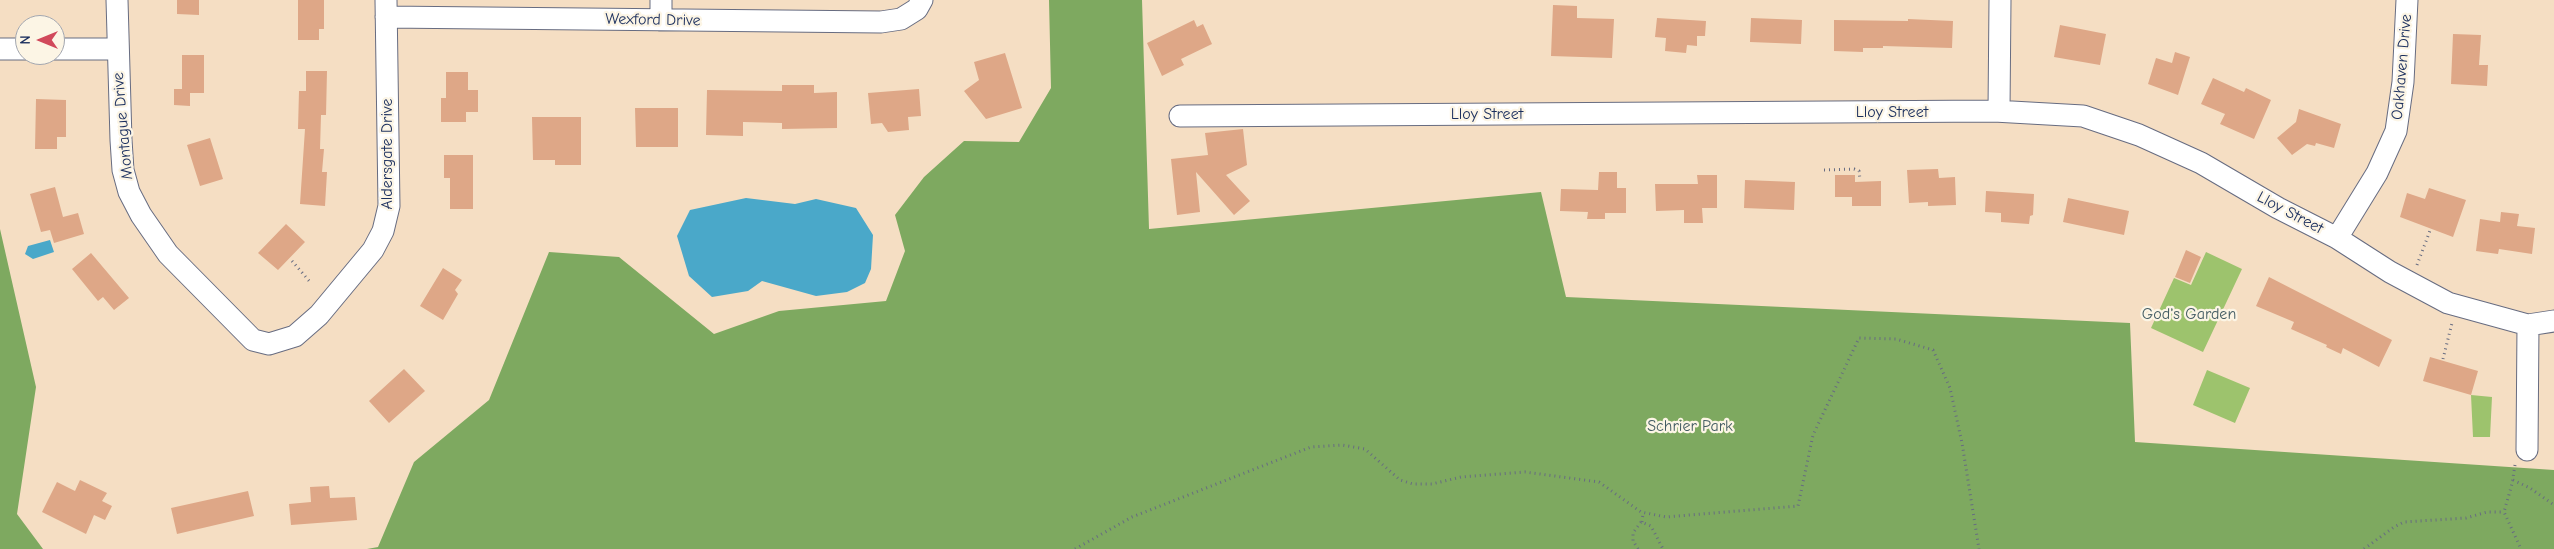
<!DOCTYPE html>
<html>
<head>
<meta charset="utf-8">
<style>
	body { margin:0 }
	#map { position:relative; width:2554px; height:549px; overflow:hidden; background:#f5dec3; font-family:"Comic Neue",sans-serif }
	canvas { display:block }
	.north { position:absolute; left:15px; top:15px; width:50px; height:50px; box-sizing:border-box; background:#fcf5e5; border:1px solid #a2a6af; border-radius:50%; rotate:270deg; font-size:14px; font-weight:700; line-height:20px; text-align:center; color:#1b2f5e }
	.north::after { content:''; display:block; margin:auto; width:18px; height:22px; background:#d1495b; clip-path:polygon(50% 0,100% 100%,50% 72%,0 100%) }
</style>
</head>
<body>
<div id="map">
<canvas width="2554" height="549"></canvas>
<div class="north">N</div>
</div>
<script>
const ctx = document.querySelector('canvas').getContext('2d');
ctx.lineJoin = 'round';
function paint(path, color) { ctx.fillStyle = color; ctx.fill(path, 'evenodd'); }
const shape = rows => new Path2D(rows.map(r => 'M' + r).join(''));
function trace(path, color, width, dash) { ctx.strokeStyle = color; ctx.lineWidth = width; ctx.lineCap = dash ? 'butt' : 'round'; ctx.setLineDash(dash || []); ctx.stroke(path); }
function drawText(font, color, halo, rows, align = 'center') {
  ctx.font = font + ' "Comic Neue",sans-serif'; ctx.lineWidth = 4.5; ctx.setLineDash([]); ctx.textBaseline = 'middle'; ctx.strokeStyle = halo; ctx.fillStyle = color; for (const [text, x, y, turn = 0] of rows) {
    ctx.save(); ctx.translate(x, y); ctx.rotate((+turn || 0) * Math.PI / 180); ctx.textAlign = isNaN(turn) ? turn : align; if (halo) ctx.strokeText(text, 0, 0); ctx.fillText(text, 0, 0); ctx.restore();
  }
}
const green = shape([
	[2206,252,2242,269,2203,352,2151,328,2174,278,2191,285],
	[2207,370,2250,388,2235,423,2193,405],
	[2471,395,2492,397,2490,437,2473,437]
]);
const forest = shape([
	[1049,0,1142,0,1149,229,1541,192,1566,297,2130,323,2135,442,2554,470,2554,549,367,549,378,547,414,462,489,400,549,252,619,257,714,334,779,311,886,301,905,251,895,215,924,177,964,141,1019,142,1051,88],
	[0,229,36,387,17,514,43,549,0,549]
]);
const water = shape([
	[746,198,795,204,816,199,856,208,873,235,871,269,865,283,847,292,816,296,762,281,748,291,712,297,689,276,677,236,690,210],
	[50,240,54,252,33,259,25,254,28,246]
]);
const building = shape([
	[177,0,199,0,199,15,177,14],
	[298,0,324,0,324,29,319,29,319,40,298,40],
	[1553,5,1577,6,1577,18,1614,19,1612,58,1551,56],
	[1657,18,1706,21,1705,36,1697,36,1697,46,1687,45,1686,53,1665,51,1666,38,1655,37],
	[1751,18,1802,20,1801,44,1750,42],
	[1908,19,1953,21,1952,48,1883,46,1883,48,1863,48,1863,52,1834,51,1834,20,1908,21],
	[1194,20,1197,27,1203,24,1212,44,1181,59,1184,65,1162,76,1147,43],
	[2060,25,2106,34,2100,65,2054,57],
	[2453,34,2481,35,2479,65,2488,65,2487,86,2451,84],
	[2175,52,2190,57,2178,95,2148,84,2156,58,2172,63],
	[1005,53,1022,108,986,119,964,91,979,80,974,62],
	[182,55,204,55,204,93,190,93,190,106,174,105,174,89,182,89],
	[306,71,327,71,326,115,321,115,320,149,324,149,322,172,327,172,325,206,300,204,305,129,298,129,299,91,306,91],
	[446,72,468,72,468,90,478,90,478,112,466,112,466,122,441,122,441,98,446,98],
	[2213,78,2244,92,2246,88,2271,100,2254,139,2220,124,2225,114,2201,104],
	[782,85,814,85,814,93,837,92,837,128,782,129,782,123,743,122,743,136,706,135,707,90,782,91],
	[919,89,921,116,908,117,909,130,888,132,882,123,871,124,868,93],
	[36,99,66,100,66,137,57,137,57,149,35,149],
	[635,108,678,108,678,147,636,147],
	[2299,109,2341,124,2334,148,2316,143,2315,146,2307,144,2292,155,2277,138,2296,122],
	[532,117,581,117,581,165,555,165,555,160,533,160],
	[1243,129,1247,165,1226,175,1250,201,1234,215,1196,172,1200,212,1177,215,1171,159,1208,155,1205,133],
	[210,138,223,179,200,186,187,145],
	[444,155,473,155,473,209,450,209,450,178,444,178],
	[1938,169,1939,178,1955,177,1956,205,1928,206,1928,202,1909,203,1907,170],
	[1599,172,1617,172,1617,188,1626,188,1626,213,1605,213,1605,219,1587,219,1588,212,1560,211,1561,189,1598,190],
	[1697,175,1717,175,1717,208,1702,208,1703,223,1684,223,1684,210,1656,211,1655,184,1698,184],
	[1835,175,1855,175,1855,182,1881,181,1881,206,1852,206,1852,197,1835,197],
	[1745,180,1795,182,1794,210,1744,208],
	[55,187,63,217,78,213,84,234,54,243,50,230,41,232,30,194],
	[2429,188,2466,200,2453,237,2400,217,2407,193,2425,199],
	[1986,191,2034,194,2033,215,2030,216,2029,224,2001,222,2001,213,1985,212],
	[2068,198,2129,211,2124,235,2063,222],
	[2501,212,2519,214,2517,226,2535,228,2532,254,2499,249,2498,254,2476,251,2480,219,2500,222],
	[286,224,305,242,278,270,258,253],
	[2186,250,2201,257,2190,283,2175,277],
	[91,253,129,298,114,310,103,297,98,301,72,269],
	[443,268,462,280,455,290,458,294,443,320,420,306],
	[2269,277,2392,340,2379,367,2343,348,2341,354,2326,347,2327,345,2291,329,2294,322,2256,306],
	[2430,357,2478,371,2471,395,2423,381],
	[404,369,425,391,389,423,369,401],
	[80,480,107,493,102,501,112,506,105,520,94,515,86,534,42,512,57,482,75,491],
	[329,486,330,498,355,497,357,520,291,525,289,504,311,502,310,487],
	[248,491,254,516,177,534,171,508]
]);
const path = shape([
	[1824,170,1854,169,1859,171,1860,179],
	[292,261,311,283],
	[2417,265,2431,228],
	[2443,359,2452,323],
	[2515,465,2512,484,2504,512,2521,549],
	[2513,480,2530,488,2554,505],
	[1642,522,1643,513],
	[1075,549,1132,517,1311,447,1342,445,1365,449,1400,480,1413,484,1432,484,1461,477,1525,472,1599,482,1641,512,1666,517,1798,506,1813,435,1859,338,1896,339,1933,350,1950,388,1962,443,1979,549],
	[1638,549,1633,541,1633,533,1641,522,1651,526,1663,549],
	[2364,549,2394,527,2404,522,2466,518,2487,512,2504,512]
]);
const minor = shape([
	[117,0,121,140,123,170,129,192,141,215,168,254,253,340,269,344,295,336,319,315,373,250,383,231,389,206,386,0],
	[386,17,881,22,901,19,917,9,922,0],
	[661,20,661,0],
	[0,49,25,49],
	[55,49,116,49],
	[1999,111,2000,0],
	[1180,116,1994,111,2083,116,2139,135,2201,163,2278,208,2337,238,2390,272,2448,303,2528,325,2554,321],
	[2337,238,2377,173,2396,131,2403,82,2407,0],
	[2527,450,2528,325]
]);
const streetNames = [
	["Wexford Drive",653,20,1],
	["Oakhaven Drive",2402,67,-85],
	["Lloy Street",1892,112],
	["Lloy Street",1487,114],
	["Montague Drive",123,126,-95],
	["Aldersgate Drive",387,154,-90],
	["Lloy Street",2290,213,28]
];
const parkNames = [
	["God's Garden",2189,314],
	["Schrier Park",1690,426]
];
paint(green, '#9dc36d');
paint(forest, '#7ea960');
paint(water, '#4aa8c9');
paint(building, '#dea787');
trace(minor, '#676c81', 23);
trace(path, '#676c81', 3, [1, 4]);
trace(minor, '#fff', 21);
drawText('16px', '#1b2f5e', '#fcf5e5', streetNames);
drawText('16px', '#425b62', '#fcf5e5', parkNames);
</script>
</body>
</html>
